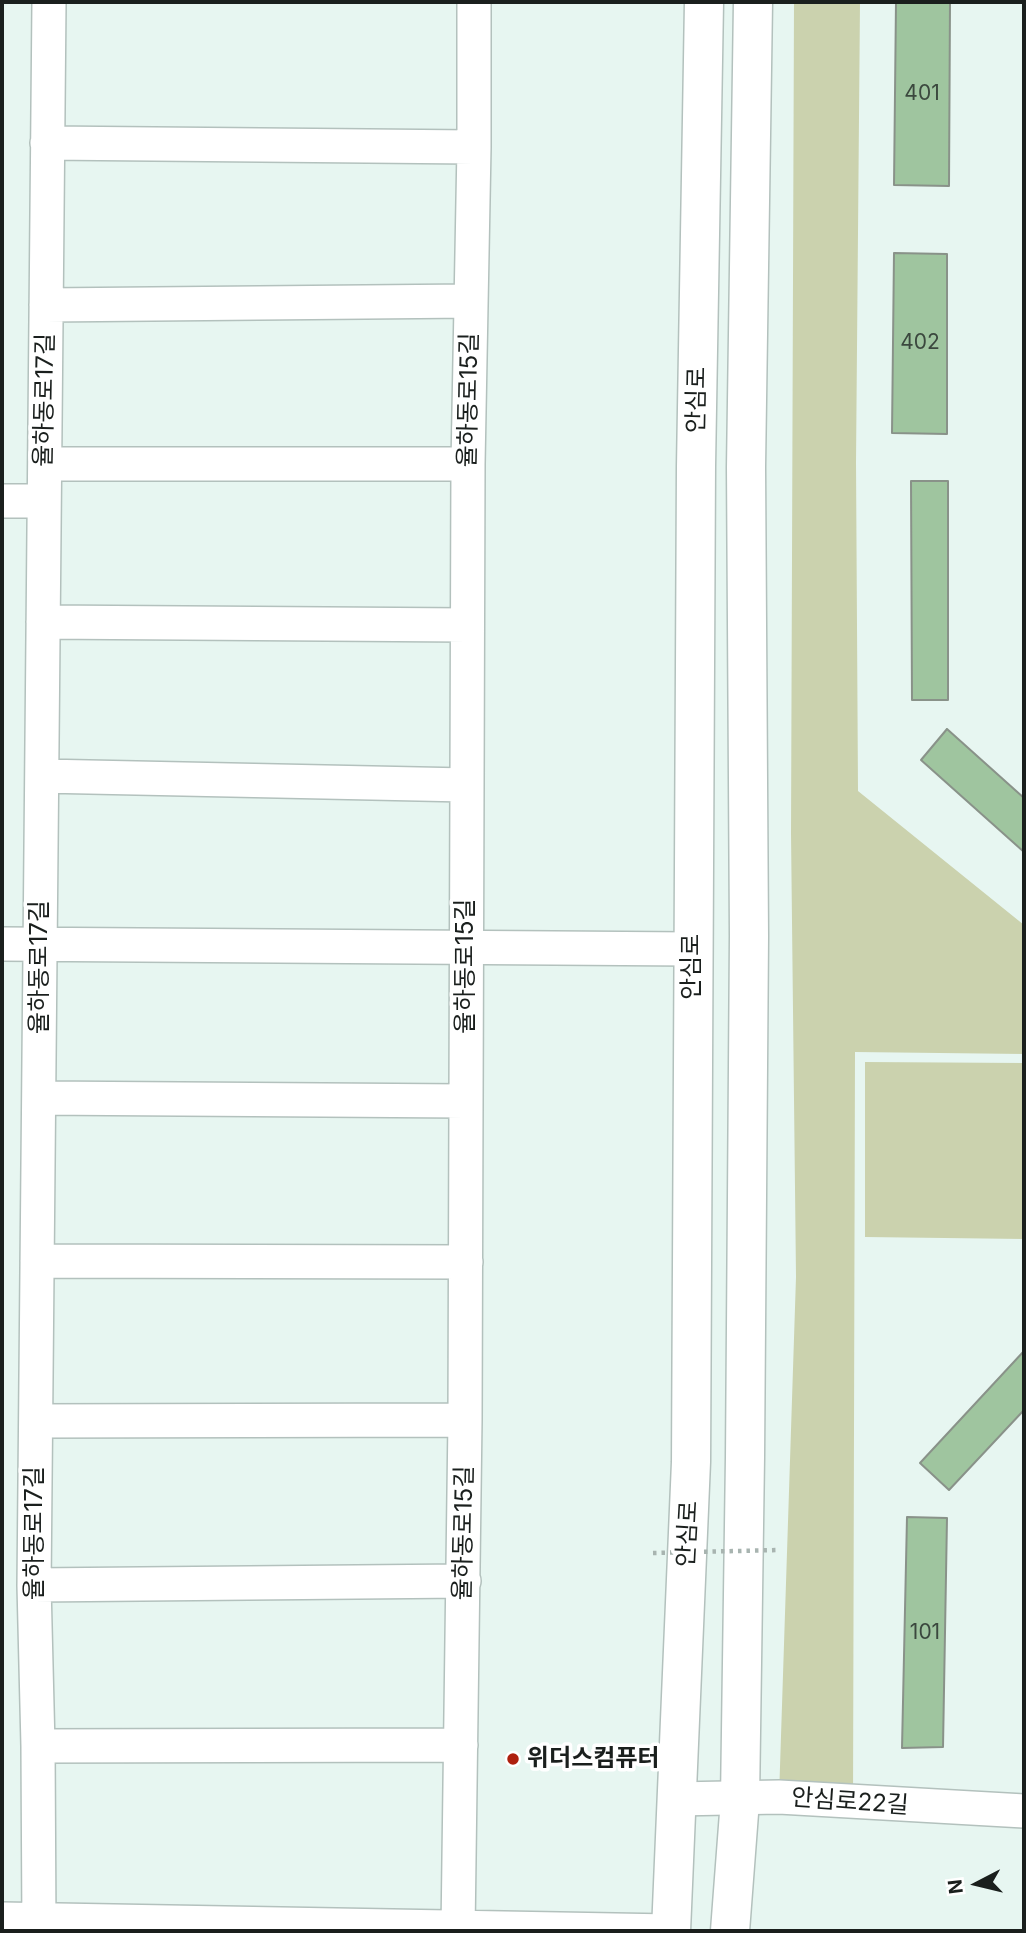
<!DOCTYPE html>
<html>
<head>
<meta charset="utf-8">
<style>
	body { margin:0 }
	#map { position:relative; width:1026px; height:1933px; overflow:hidden; background:#e7f6f1; font-family:Inter,sans-serif }
	canvas { display:block }
	.frame { position:absolute; inset:0; border:4px solid #1a1f1d; pointer-events:none }
	.north { position:absolute; left:942px; top:1849px; width:70px; height:70px; -webkit-text-stroke:5px #fff; paint-order:stroke; rotate:263deg; font-size:19px; font-weight:700; line-height:28px; text-align:center; color:#1a1f1d }
	.north::after { content:''; display:block; margin:auto; width:24px; height:32px; background:#1a1f1d; clip-path:polygon(50% 0,100% 100%,50% 72%,0 100%) }
</style>
</head>
<body>
<div id="map">
<canvas width="1026" height="1933"></canvas>
<div class="frame"></div>
<div class="north">N</div>
</div>
<script>
const ctx = document.querySelector('canvas').getContext('2d');
ctx.lineJoin = 'round';
function paint(path, color) { ctx.fillStyle = color; ctx.fill(path, 'evenodd'); }
const shape = rows => new Path2D(rows.map(r => 'M' + r).join(''));
function trace(path, color, width, dash) { ctx.strokeStyle = color; ctx.lineWidth = width; ctx.lineCap = dash ? 'butt' : 'round'; ctx.setLineDash(dash || []); ctx.stroke(path); }
function drawText(font, color, halo, rows, align = 'center') {
  ctx.font = font + ' Inter,"Noto Sans KR",sans-serif'; ctx.lineWidth = 7; ctx.setLineDash([]); ctx.textBaseline = 'middle'; ctx.strokeStyle = halo; ctx.fillStyle = color; for (const [text, x, y, turn = 0] of rows) {
    ctx.save(); ctx.translate(x, y); ctx.rotate((+turn || 0) * Math.PI / 180); ctx.textAlign = isNaN(turn) ? turn : align; if (halo) ctx.strokeText(text, 0, 0); ctx.fillText(text, 0, 0); ctx.restore();
  }
}
const green = shape([
	[794,2,860,2,856,462,858,791,1024,925,1024,1054,855,1052,853,1802,779,1797,796,1277,791,833],
	[865,1062,1024,1063,1024,1239,865,1237]
]);
const building = shape([
	[896,2,950,2,949,186,894,185,896,2],
	[894,253,947,254,947,434,892,433,894,253],
	[911,481,948,481,948,700,912,700,911,481],
	[947,729,1024,798,1024,852,921,760,947,729],
	[1024,1351,1024,1410,949,1490,920,1463,1024,1351],
	[907,1517,947,1518,943,1747,902,1748,907,1517]
]);
const minor = shape([
	[47,143,474,147],
	[46,305,471,301],
	[45,464,468,464],
	[2,501,44,501],
	[43,622,467,625],
	[42,776,466,785],
	[2,944,692,949],
	[39,1098,465,1101],
	[37,1261,466,1262],
	[36,1421,465,1420],
	[34,1585,464,1581],
	[38,1746,461,1745],
	[676,1799,779,1797,1024,1811],
	[2,1919,671,1931],
	[39,1931,38,1746,34,1585,49,2],
	[458,1931,465,1420,468,464,474,147,474,2]
]);
const major = shape([
	[671,1931,691,1462,696,466,704,2],
	[730,1931,740,1800,745,1457,749,936,746,467,753,2]
]);
const pathBridge = shape([
	[653,1553,778,1550]
]);
const markers = [
	[513,1759,7,"#ae200e"]
];
const numberNames = [
	["401",922,94],
	["402",920,343],
	["101",925,1633]
];
const streetNames = [
	["율하동로17길",45,400,-89],
	["율하동로15길",469,400,-89],
	["안심로",697,400,-89],
	["율하동로15길",466,966,-90],
	["율하동로17길",40,967,-90],
	["안심로",692,967,-90],
	["율하동로17길",35,1533,-90],
	["율하동로15길",464,1533,-89],
	["안심로",688,1534,-87],
	["안심로22길",850,1802,4]
];
const poiNames = [
	["위더스컴퓨터",527,1759]
];
paint(green, '#cbd2ae');
paint(building, '#9fc59f');
trace(building, '#899289', 2);
trace(minor, '#b3c1bd', 36);
trace(major, '#b3c1bd', 41);
trace(minor, '#fff', 33);
trace(major, '#fff', 38);
trace(pathBridge, '#a8b4b0', 4.5, [3.5, 5]);
for (const [x, y, r, color] of markers) { const dot = new Path2D(); dot.arc(x, y, r, 0, 2 * Math.PI); ctx.fillStyle = color; ctx.fill(dot); trace(dot, '#fff', 2.5); }
drawText('21px', '#3b483e', null, numberNames);
drawText('24px', '#1a1f1d', '#fff', streetNames);
drawText('bold 24px', '#1a1f1d', '#fff', poiNames, 'left');
</script>
</body>
</html>
